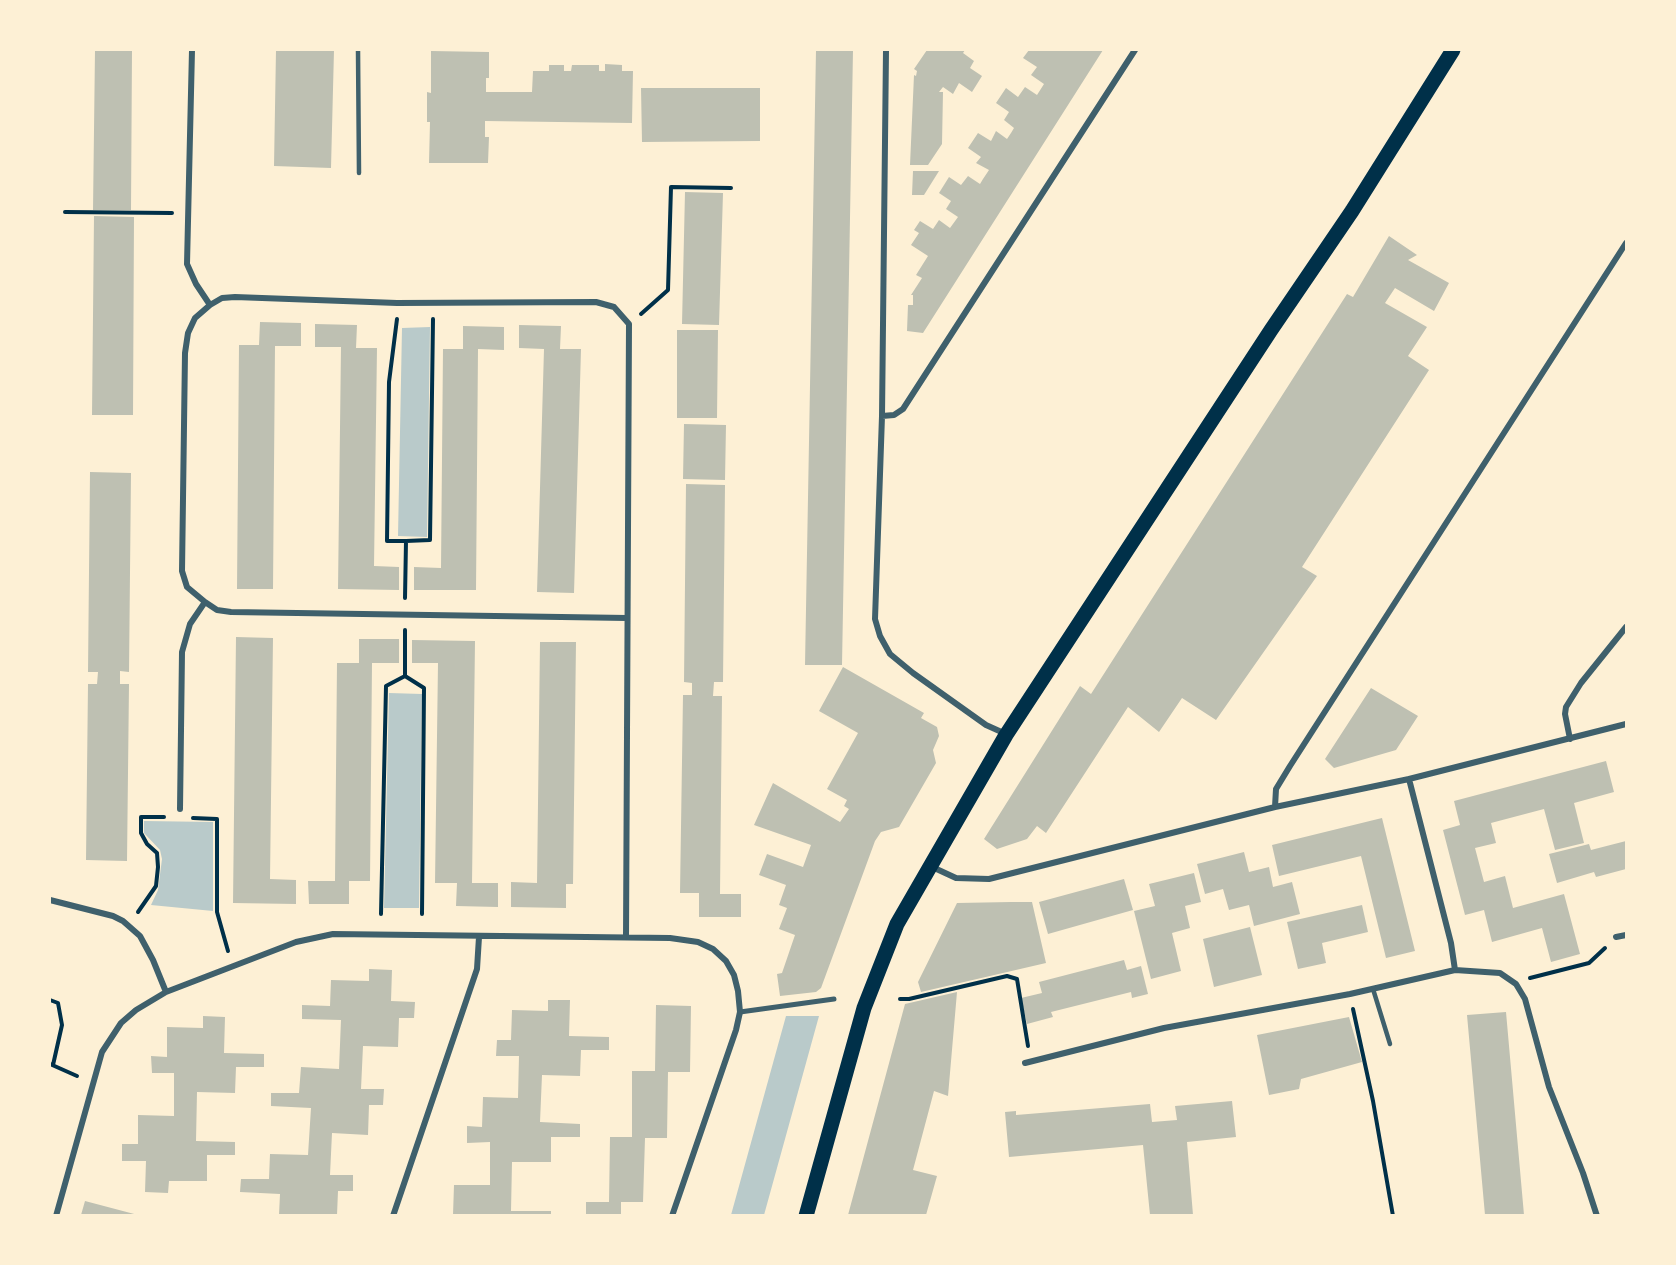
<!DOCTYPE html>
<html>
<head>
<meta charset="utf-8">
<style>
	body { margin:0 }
	#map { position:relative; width:1676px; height:1265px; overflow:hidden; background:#fdf0d5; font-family:Quicksand,sans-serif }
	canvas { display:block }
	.frame { position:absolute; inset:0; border:51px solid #fdf0d5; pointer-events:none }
</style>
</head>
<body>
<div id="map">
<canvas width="1676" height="1265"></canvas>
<div class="frame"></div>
</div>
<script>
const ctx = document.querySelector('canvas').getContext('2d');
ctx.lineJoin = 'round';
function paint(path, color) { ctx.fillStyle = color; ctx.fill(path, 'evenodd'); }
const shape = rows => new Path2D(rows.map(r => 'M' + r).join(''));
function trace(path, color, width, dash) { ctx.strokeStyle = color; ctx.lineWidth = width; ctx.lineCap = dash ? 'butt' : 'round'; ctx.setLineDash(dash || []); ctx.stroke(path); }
const green = shape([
	[430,327,427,537,398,536,402,328],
	[389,693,422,694,419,908,384,908],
	[144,821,213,822,213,911,151,905,158,890,162,859,160,850,144,833],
	[786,1016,819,1016,764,1215,731,1215]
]);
const building = shape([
	[95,50,132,50,131,210,93,210],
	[276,50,334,50,331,168,274,166],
	[816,50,853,50,842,665,805,665],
	[927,50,965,50,963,53,974,61,970,68,982,76,972,92,959,83,953,94,943,87,939,92,943,92,942,144,928,165,910,165,914,75,916,76,917,71,914,69],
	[1029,50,1103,50,923,333,907,331,908,305,913,305,913,295,911,295,922,278,916,275,928,256,911,245,919,233,914,230,920,221,933,229,939,220,950,228,958,217,946,209,951,201,939,193,949,177,961,185,968,176,980,184,983,179,989,170,976,163,981,157,968,148,978,133,991,141,996,131,1007,139,1011,133,1014,128,1004,120,1009,112,996,103,1006,88,1018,97,1025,87,1037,95,1044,84,1031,75,1037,67,1023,58],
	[431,51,489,52,489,78,486,78,486,92,532,92,533,71,549,71,549,65,564,65,564,71,571,71,572,65,599,65,599,71,605,71,605,64,622,65,622,71,633,71,632,123,485,121,485,137,489,137,488,163,429,163,430,122,427,122,427,92,431,93],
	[641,88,760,88,760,141,642,142],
	[913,171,939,171,924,195,912,195],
	[685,192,723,193,719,325,682,324],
	[94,216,134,217,133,415,92,415],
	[1389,236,1417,255,1408,260,1449,283,1434,311,1395,288,1385,303,1427,327,1408,356,1429,370,1302,567,1317,576,1216,720,1182,698,1159,732,1128,707,1046,833,1037,826,1027,839,997,849,984,839,1080,686,1091,694,1347,294,1353,297],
	[260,322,301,323,301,346,275,346,273,589,237,589,239,345,259,345],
	[315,324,357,325,356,348,377,348,374,566,399,567,399,590,338,589,341,347,315,347],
	[519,325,561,326,560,349,581,349,574,593,537,592,544,349,519,348],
	[463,326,504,327,504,350,478,349,476,590,414,590,414,567,441,568,443,349,463,349],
	[677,330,718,330,717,418,677,418],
	[684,424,726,425,725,480,683,479],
	[90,472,131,473,129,672,120,671,120,684,129,684,127,861,86,860,88,684,97,684,98,672,88,672],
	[686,484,725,485,723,682,714,682,713,696,722,696,720,894,741,894,741,917,699,917,699,893,680,893,683,695,692,695,692,683,684,682],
	[236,637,273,638,270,879,296,880,296,904,233,903],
	[359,639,399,639,399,663,372,663,370,881,349,881,349,904,309,904,308,881,335,881,337,663,359,663],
	[412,640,475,641,472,883,498,883,498,907,456,906,457,883,435,883,438,663,412,663],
	[540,642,576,642,573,884,566,884,566,908,511,907,511,882,537,883],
	[843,667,924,713,921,718,937,727,939,736,933,750,936,763,899,827,881,832,875,841,821,988,816,992,780,996,777,974,782,973,795,935,779,929,787,908,779,905,786,885,759,875,767,854,803,867,811,845,754,825,773,783,840,822,849,809,844,806,847,800,827,789,858,733,819,711],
	[1371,688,1418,716,1396,750,1334,768,1325,759],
	[1606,761,1614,792,1574,803,1584,843,1555,850,1544,809,1491,823,1496,843,1475,848,1484,882,1505,876,1513,908,1564,894,1580,954,1551,962,1542,928,1492,942,1484,910,1465,915,1443,830,1460,825,1454,801],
	[1382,818,1415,951,1386,958,1361,856,1279,876,1272,845],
	[1626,841,1626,869,1596,877,1594,872,1557,883,1549,854,1589,844,1591,850],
	[1244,852,1249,872,1269,867,1273,887,1292,882,1300,914,1254,926,1249,905,1229,910,1223,889,1205,894,1197,864],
	[1194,873,1201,902,1185,906,1190,928,1172,933,1181,971,1151,979,1134,911,1155,906,1149,884],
	[1124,879,1133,910,1048,934,1039,902],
	[1011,902,1032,902,1046,963,921,992,918,982,957,903],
	[1362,905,1368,932,1322,943,1326,963,1298,969,1287,922],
	[1250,927,1262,975,1214,987,1203,939],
	[1124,960,1127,970,1141,966,1148,994,1132,998,1131,992,1051,1012,1053,1017,1027,1024,1021,998,1042,993,1039,982],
	[369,969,392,970,391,1001,415,1002,414,1018,399,1018,398,1047,363,1046,361,1089,384,1089,383,1105,369,1105,368,1135,332,1133,330,1175,353,1175,353,1191,338,1191,337,1215,279,1215,280,1194,240,1192,241,1179,269,1179,270,1154,308,1155,311,1108,271,1106,271,1093,299,1093,301,1067,339,1069,341,1020,302,1019,302,1005,330,1006,331,980,369,981],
	[957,992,948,1096,934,1091,913,1170,937,1176,926,1215,848,1215,905,1004],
	[548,1000,570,1000,569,1036,609,1037,609,1050,581,1050,580,1076,542,1075,540,1122,580,1124,580,1137,551,1137,551,1162,512,1162,511,1211,551,1211,551,1215,453,1215,454,1185,490,1185,490,1142,467,1143,467,1126,482,1127,483,1097,518,1098,519,1056,496,1056,497,1040,511,1040,512,1010,548,1011],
	[656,1005,691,1006,690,1072,668,1072,667,1138,645,1138,643,1202,621,1202,621,1215,586,1215,586,1202,609,1202,610,1137,632,1137,632,1071,655,1071],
	[1506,1012,1524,1215,1485,1215,1467,1015],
	[203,1016,225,1017,224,1053,264,1054,264,1067,236,1067,235,1093,197,1092,196,1141,235,1142,235,1155,207,1155,207,1181,169,1181,168,1193,145,1192,146,1161,122,1161,122,1144,138,1144,138,1115,174,1116,174,1073,152,1073,151,1056,167,1057,167,1027,203,1028],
	[1349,1017,1362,1062,1301,1079,1299,1089,1269,1095,1257,1035],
	[1232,1101,1236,1137,1187,1142,1193,1215,1150,1215,1143,1145,1009,1157,1005,1112,1016,1111,1016,1115,1150,1104,1152,1122,1177,1120,1175,1106],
	[85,1201,138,1215,81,1215]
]);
const path = shape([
	[65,212,172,213],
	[641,314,668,290,671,187,731,188],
	[397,319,389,382,387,541,406,541,405,598],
	[406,541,430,540,433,319],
	[405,676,424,688,422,914],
	[193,818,217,819,217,912,228,951],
	[138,912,156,886,158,867,157,853,147,844,141,833,141,817,164,817],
	[381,914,386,686,405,676,405,630],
	[1530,978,1589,963,1605,948],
	[900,999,909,999,1007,976,1017,979,1028,1046],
	[50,1000,58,1003,62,1025,53,1065],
	[1353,1009,1373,1101,1393,1216],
	[50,1064,77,1076]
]);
const service = shape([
	[358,50,359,173],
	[1373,989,1390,1044]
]);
const pedestrian = shape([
	[740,1012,834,999]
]);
const minor = shape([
	[192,50,187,264,196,284,210,305],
	[886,50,882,416,875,619,880,636,890,654,913,673,986,725,1006,734],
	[882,416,894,415,903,409,1135,50],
	[1570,739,1565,714,1566,707,1581,683,1626,627],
	[1275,807,1276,789,1290,766,1626,243],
	[180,809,182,652,190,624,205,602],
	[930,866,956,878,989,879,1275,807,1409,779,1626,724],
	[50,900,113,916,123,921,140,936,153,960,166,992],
	[626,937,629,324,614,307,596,302,397,303,235,297,222,298,210,305,195,318,188,333,185,353,182,571,187,587,205,602,217,610,231,612,627,618],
	[1616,937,1626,935],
	[1455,970,1500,973,1516,984,1525,999,1549,1087,1583,1173,1597,1216],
	[1025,1063,1164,1028,1350,994,1455,970,1451,943,1409,779],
	[56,1216,102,1052,121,1023,136,1010,166,992,296,942,333,934,670,938,698,942,713,949,726,961,734,975,738,991,740,1012,736,1030,672,1216],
	[393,1216,477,969,479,937]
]);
const primary = shape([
	[806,1216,864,1008,897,924,1006,735,1271,330,1352,211,1453,50]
]);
paint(green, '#b9caca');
paint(building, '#bec0b2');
trace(path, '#003049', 4);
trace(service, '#3f606c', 4.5);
trace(pedestrian, '#3f606c', 5);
trace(minor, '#3f606c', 6);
trace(primary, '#003049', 15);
</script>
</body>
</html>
